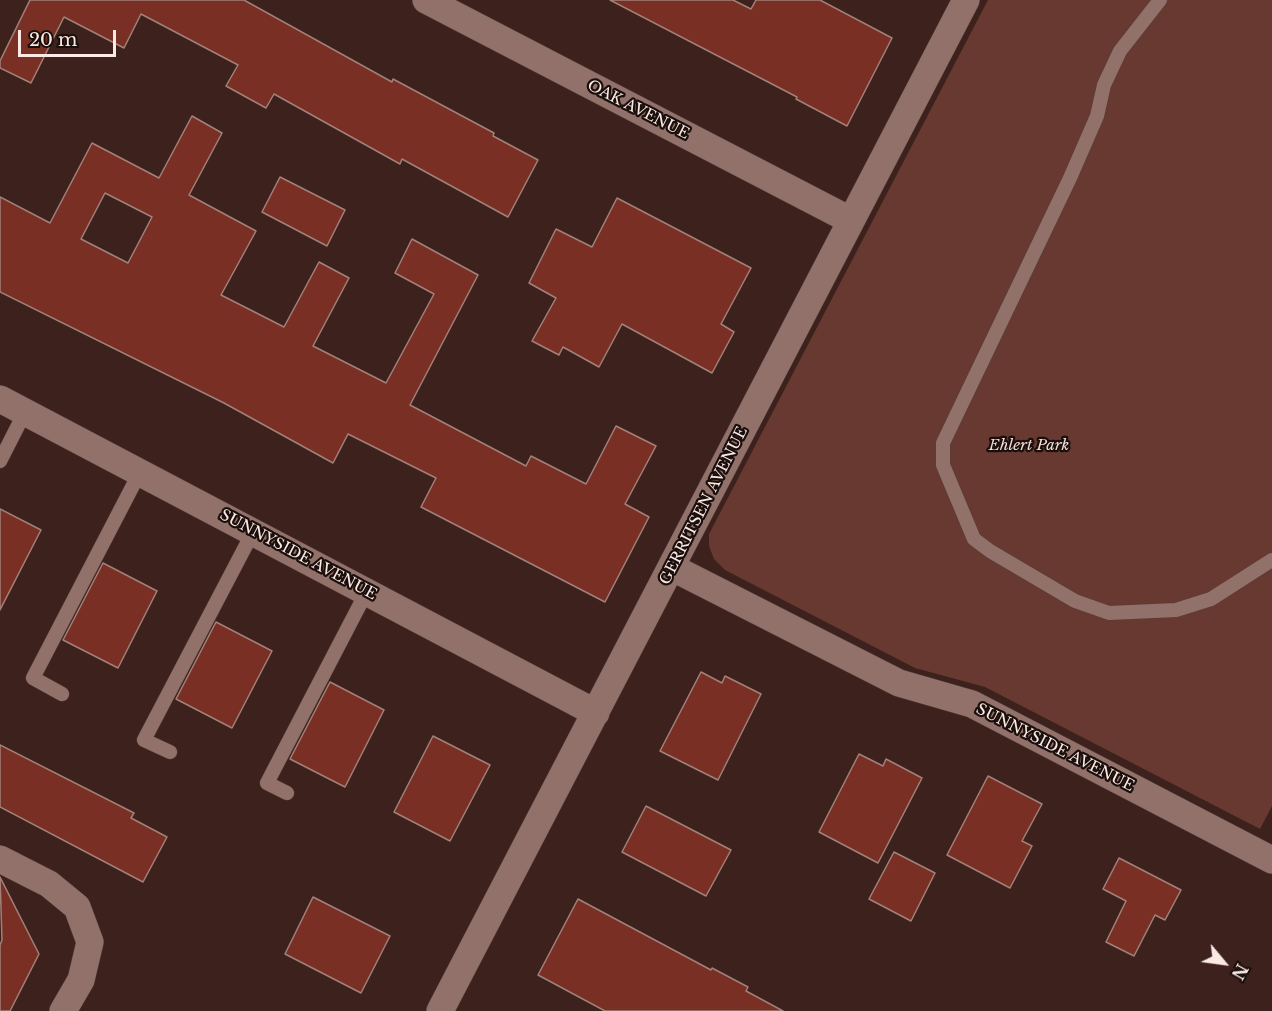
<!DOCTYPE html>
<html>
<head>
<meta charset="utf-8">
<style>
	body { margin:0 }
	#map { position:relative; width:1272px; height:1011px; overflow:hidden; background:#3c211c; font-family:"Libre Baskerville",serif }
	canvas { display:block }
	.north { position:absolute; left:1194px; top:933px; width:60px; height:60px; -webkit-text-stroke:4px #1b0f0c; paint-order:stroke; rotate:119deg; font-size:16px; font-weight:700; line-height:24px; text-align:center; color:#fbe9e5 }
	.north::after { content:''; display:block; margin:auto; width:21px; height:27px; background:#fbe9e5; clip-path:polygon(50% 0,100% 100%,50% 72%,0 100%) }
	.scale { position:absolute; left:18px; top:30px; width:98px; height:27px; box-sizing:border-box; border:3px solid #fbe9e5; border-top:0; padding-left:8px; font-size:18px; line-height:21px; white-space:nowrap; color:#fbe9e5; -webkit-text-stroke:4px #1b0f0c; paint-order:stroke }
</style>
</head>
<body>
<div id="map">
<canvas width="1272" height="1011"></canvas>
<div class="north">N</div>
<div class="scale">20 m</div>
</div>
<script>
const ctx = document.querySelector('canvas').getContext('2d');
ctx.lineJoin = 'round';
function paint(path, color) { ctx.fillStyle = color; ctx.fill(path, 'evenodd'); }
const shape = rows => new Path2D(rows.map(r => 'M' + r).join(''));
function trace(path, color, width, dash) { ctx.strokeStyle = color; ctx.lineWidth = width; ctx.lineCap = dash ? 'butt' : 'round'; ctx.setLineDash(dash || []); ctx.stroke(path); }
function drawText(font, color, halo, rows, align = 'center') {
  ctx.font = font + ' "Libre Baskerville",serif'; ctx.lineWidth = 4.5; ctx.setLineDash([]); ctx.textBaseline = 'middle'; ctx.strokeStyle = halo; ctx.fillStyle = color; for (const [text, x, y, turn = 0] of rows) {
    ctx.save(); ctx.translate(x, y); ctx.rotate((+turn || 0) * Math.PI / 180); ctx.textAlign = isNaN(turn) ? turn : align; if (halo) ctx.strokeText(text, 0, 0); ctx.fillText(text, 0, 0); ctx.restore();
  }
}
const green = shape([
	[988,0,1272,0,1272,806,1260,829,985,687,915,668,725,570,714,559,709,546,709,534]
]);
const building = shape([
	[30,0,244,0,392,82,393,79,494,133,493,136,538,160,508,217,402,159,400,164,274,94,266,108,226,86,238,65,141,14,124,48,64,17,31,83,0,68,0,61,30,0],
	[610,0,733,0,751,9,756,0,820,0,892,38,847,126,796,99,797,97,610,0],
	[192,116,222,133,189,195,256,231,221,295,284,327,319,262,349,278,313,346,386,383,434,294,395,273,412,239,478,275,410,405,526,466,531,456,586,484,616,426,656,446,625,504,649,517,605,602,421,507,436,478,348,434,333,463,224,403,0,292,0,197,50,223,92,143,159,178,192,116],
	[105,193,152,217,128,263,81,239,105,193],
	[280,177,345,210,327,246,262,212,280,177],
	[617,198,751,268,721,324,734,332,712,373,622,324,599,367,563,347,559,355,532,341,556,298,529,283,556,229,592,247,617,198],
	[0,509,41,530,0,610,0,509],
	[103,563,157,591,118,668,63,640,103,563],
	[216,622,272,651,232,728,176,699,216,622],
	[701,672,722,683,725,676,761,694,718,780,660,751,701,672],
	[330,682,384,710,345,787,290,759,330,682],
	[433,736,490,765,450,841,394,812,433,736],
	[0,745,134,813,131,818,167,837,143,882,0,807,0,745],
	[859,754,883,766,886,759,922,778,878,863,819,832,859,754],
	[988,776,1042,804,1022,841,1032,846,1010,888,947,855,988,776],
	[646,806,731,850,706,896,622,852,646,806],
	[894,852,935,873,911,921,869,899,894,852],
	[1119,858,1181,890,1165,920,1155,915,1134,956,1106,942,1126,901,1103,889,1119,858],
	[0,877,39,954,10,1011,0,1011,0,945,2,940,0,877],
	[313,897,390,936,361,993,285,954,313,897],
	[578,899,711,970,712,968,748,987,746,991,783,1011,605,1011,538,975,578,899]
]);
const service = shape([
	[1160,0,1120,51,1104,85,1097,116,1070,178,943,443,943,465,974,539,990,551,1075,601,1109,613,1176,610,1211,599,1272,560],
	[0,461,25,412],
	[62,694,33,678,140,472],
	[170,752,144,740,253,532],
	[287,793,267,783,367,591]
]);
const minor = shape([
	[426,0,850,220],
	[0,399,596,713],
	[673,568,899,683,972,704,1272,860],
	[0,859,49,884,77,907,90,942,81,980,63,1011],
	[440,1011,966,0]
]);
const streetNames = [
	["OAK AVENUE",638,110,27],
	["GERRITSEN AVENUE",704,506,-63],
	["SUNNYSIDE AVENUE",298,555,28],
	["SUNNYSIDE AVENUE",1055,748,27]
];
const parkNames = [
	["Ehlert Park",1029,446]
];
paint(green, '#673931');
paint(building, '#792f23');
trace(building, '#a3817b', 1.5);
trace(service, '#56403c', 15);
trace(minor, '#56403c', 28);
trace(service, '#92716b', 14);
trace(minor, '#92716b', 27);
drawText('15px', '#fbe9e5', '#1b0f0c', streetNames);
drawText('italic 15px', '#f4dcd7', '#1b0f0c', parkNames);
</script>
</body>
</html>
